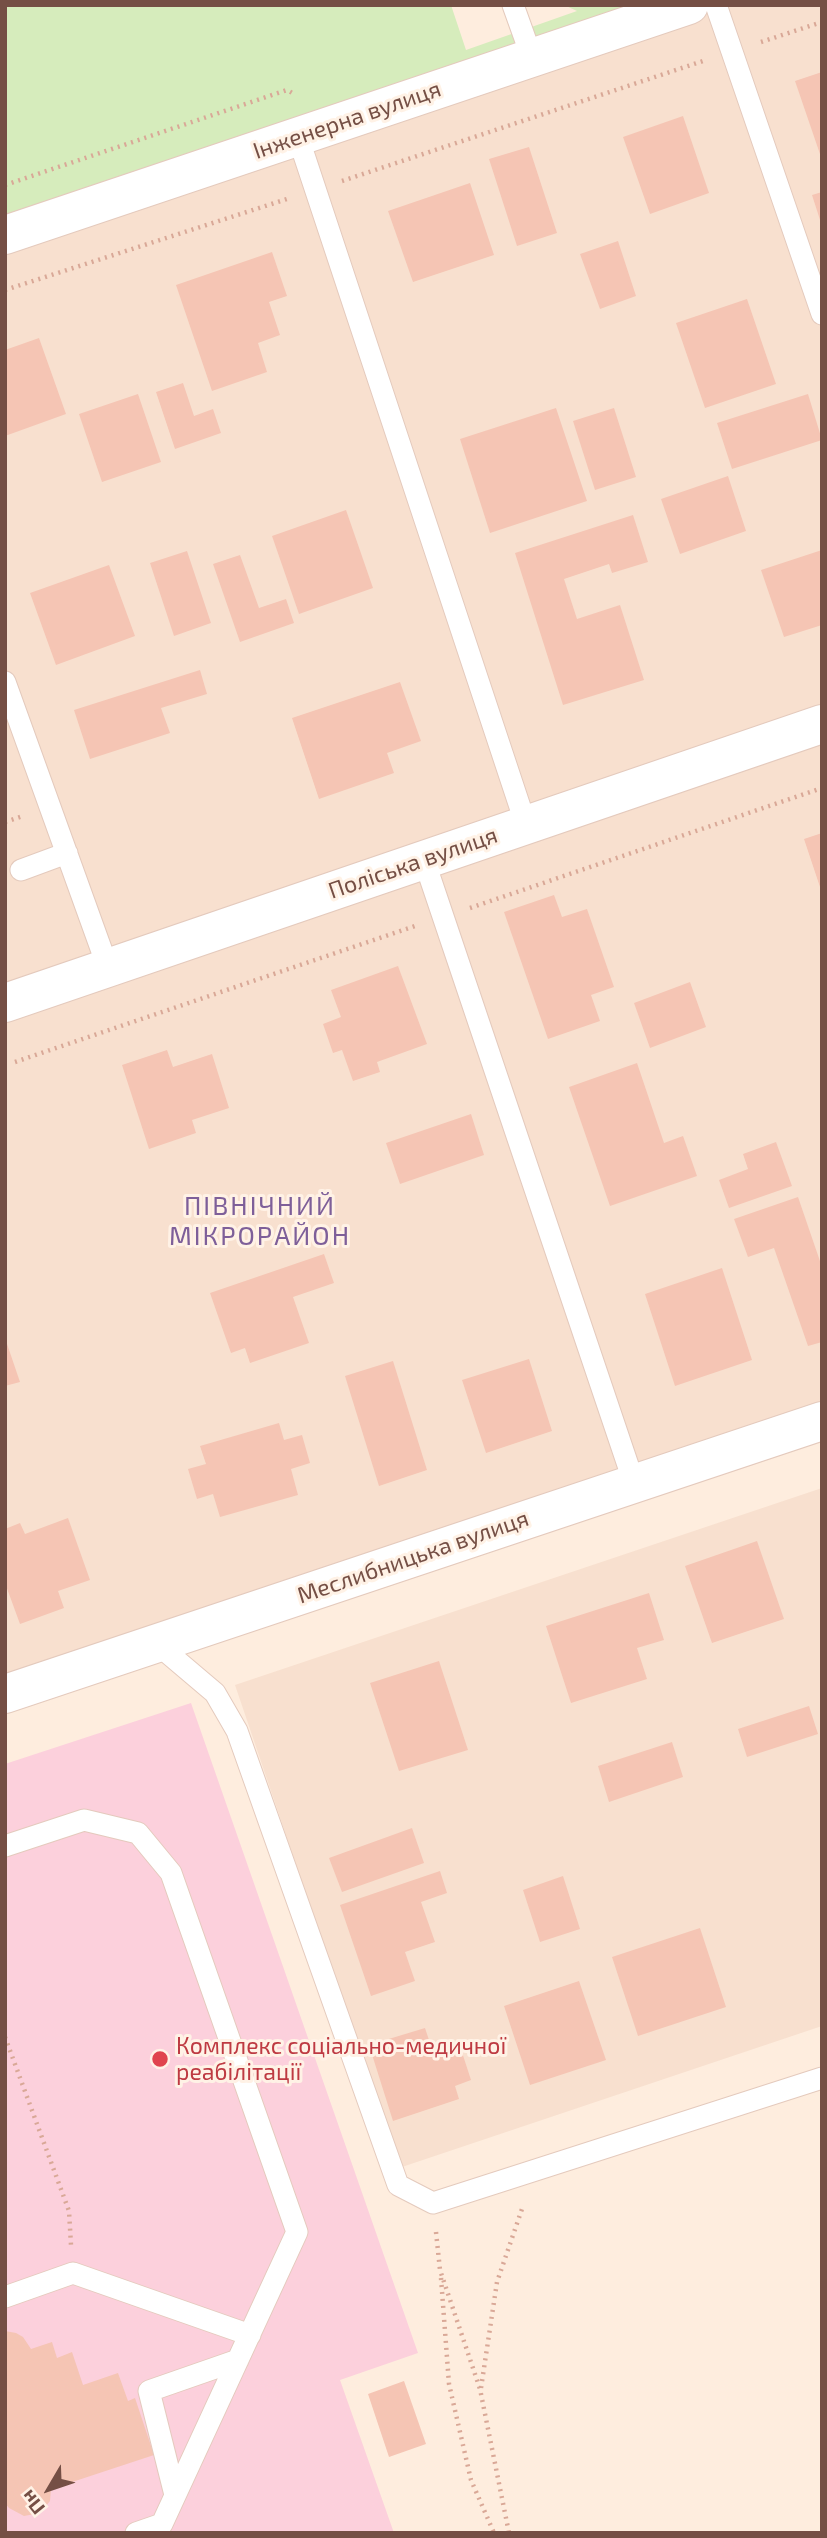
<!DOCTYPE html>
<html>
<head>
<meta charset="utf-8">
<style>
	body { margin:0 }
	#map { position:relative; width:827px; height:2538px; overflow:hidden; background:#feedde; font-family:"Exo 2",sans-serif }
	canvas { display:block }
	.frame { position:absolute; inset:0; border:7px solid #754f45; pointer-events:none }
	.north { position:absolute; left:14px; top:2454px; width:70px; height:70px; -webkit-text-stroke:5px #fff2e6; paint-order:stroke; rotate:231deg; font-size:19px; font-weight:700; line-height:28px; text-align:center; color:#754f45 }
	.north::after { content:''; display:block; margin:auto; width:24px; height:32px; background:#754f45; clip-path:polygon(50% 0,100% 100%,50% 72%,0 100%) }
</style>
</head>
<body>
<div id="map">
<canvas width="827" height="2538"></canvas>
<div class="frame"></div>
<div class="north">Пн</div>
</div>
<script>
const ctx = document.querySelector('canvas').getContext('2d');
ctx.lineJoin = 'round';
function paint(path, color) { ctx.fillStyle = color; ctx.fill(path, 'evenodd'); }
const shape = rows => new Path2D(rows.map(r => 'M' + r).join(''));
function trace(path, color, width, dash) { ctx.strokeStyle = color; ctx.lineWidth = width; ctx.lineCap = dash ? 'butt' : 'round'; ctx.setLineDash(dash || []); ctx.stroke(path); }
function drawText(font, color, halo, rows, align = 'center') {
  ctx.font = font + ' "Exo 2",sans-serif'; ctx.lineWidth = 6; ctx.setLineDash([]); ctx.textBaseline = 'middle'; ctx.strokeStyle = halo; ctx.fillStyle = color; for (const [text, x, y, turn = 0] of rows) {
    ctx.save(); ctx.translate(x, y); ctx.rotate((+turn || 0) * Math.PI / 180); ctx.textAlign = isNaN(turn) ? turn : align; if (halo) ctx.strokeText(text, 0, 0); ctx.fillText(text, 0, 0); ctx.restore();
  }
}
const residential = shape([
	[689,5,822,5,822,1421,5,1694,5,235],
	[822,1488,822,2026,399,2168,235,1685]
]);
const medical = shape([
	[191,1703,418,2353,340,2380,394,2533,5,2533,5,1764]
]);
const green = shape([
	[5,5,451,5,466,50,577,11,564,5,689,5,5,235]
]);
const building = shape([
	[822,72,822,157,821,157,795,81],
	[683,116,709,193,650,214,623,137],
	[529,147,557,233,517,246,489,159],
	[470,183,494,255,413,282,388,211],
	[822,192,822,223,821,223,812,195],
	[618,241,636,296,600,309,580,254],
	[272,252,287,296,269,302,280,335,258,343,267,372,212,391,176,285],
	[747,299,776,384,705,408,676,323],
	[39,338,66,414,5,436,5,350],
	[183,383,194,416,213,409,221,433,175,449,156,392],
	[138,394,161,462,102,482,79,414],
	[808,394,822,440,732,469,717,423],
	[556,408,587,501,490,533,460,439],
	[614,408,636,477,595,490,573,421],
	[728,476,746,531,680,554,661,499],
	[346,510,373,588,299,614,272,536],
	[633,515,648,562,612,573,609,564,564,579,577,619,620,605,644,680,563,705,515,553],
	[822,550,822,625,784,637,761,570],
	[187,551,211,623,174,636,150,563],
	[240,555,259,608,286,599,294,623,240,642,213,564],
	[109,565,135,636,56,665,30,593],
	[200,670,207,694,161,708,170,733,90,759,74,710],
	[400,682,421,741,387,753,394,773,319,799,292,718],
	[822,833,822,890,821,890,804,839],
	[554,895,562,917,587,909,614,987,591,995,600,1021,548,1039,504,912],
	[398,966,427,1044,377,1062,380,1072,353,1081,342,1050,333,1053,323,1024,341,1017,331,990],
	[690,982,706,1027,650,1048,634,1003],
	[167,1050,173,1067,212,1054,229,1108,192,1120,196,1133,149,1149,122,1065],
	[637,1063,664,1143,683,1136,697,1176,610,1206,569,1087],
	[471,1114,484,1155,400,1184,386,1143],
	[776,1142,792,1186,729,1208,719,1180,748,1169,743,1154],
	[798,1197,822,1267,822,1342,808,1346,774,1248,748,1257,734,1219],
	[324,1254,334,1283,293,1297,309,1343,250,1363,245,1348,231,1353,210,1293],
	[722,1268,752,1360,675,1386,645,1294],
	[5,1338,20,1382,5,1386],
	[529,1359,552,1431,486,1453,462,1380],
	[393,1361,427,1470,379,1486,345,1376],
	[279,1423,284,1440,302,1435,310,1463,291,1469,298,1495,220,1517,213,1494,197,1499,188,1469,206,1464,200,1446],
	[68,1518,90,1580,58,1591,64,1608,20,1624,5,1583,5,1529,20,1523,25,1534],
	[757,1541,784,1619,712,1643,685,1566],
	[649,1593,664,1640,637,1648,647,1679,571,1703,546,1626],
	[439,1661,468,1750,399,1771,370,1683],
	[809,1706,818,1734,747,1757,738,1729],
	[672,1742,683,1777,609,1802,598,1766],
	[412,1828,424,1863,342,1892,329,1858],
	[440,1871,447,1893,421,1902,435,1942,405,1952,415,1981,371,1996,340,1905],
	[563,1876,580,1929,540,1942,523,1890],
	[700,1928,726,2007,638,2036,612,1957],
	[579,1981,606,2060,530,2085,504,2006],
	[425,2028,432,2049,458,2040,471,2080,455,2086,459,2099,393,2121,369,2045],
	[5,2331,16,2333,23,2337,31,2349,52,2342,57,2358,72,2352,83,2385,118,2373,128,2401,135,2398,154,2455,51,2489,50,2501,40,2513,24,2516,9,2508,5,2503],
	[404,2381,426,2444,389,2457,368,2394]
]);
const path = shape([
	[761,42,822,22],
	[342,181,703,61],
	[5,185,287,90,296,95],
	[5,290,287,199],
	[5,822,23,816],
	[470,908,822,788],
	[15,1062,415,926],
	[5,2037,69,2211,71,2245],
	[436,2232,440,2270,480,2389,509,2533],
	[441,2278,449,2384,471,2480,494,2533],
	[481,2388,497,2282,523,2206]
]);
const lane = shape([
	[513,5,532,58],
	[716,5,822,314],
	[298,137,526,825],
	[5,682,108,968],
	[424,860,634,1483],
	[21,870,67,853],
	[156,1643,215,1693,237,1731,398,2185,433,2203,822,2078],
	[5,1846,84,1820,138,1833,171,1873,297,2232,162,2524,136,2533],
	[5,2297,73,2273,250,2335],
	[175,2495,149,2391,238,2360]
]);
const street = shape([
	[5,235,689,5],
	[5,1003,822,724],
	[5,1694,822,1421]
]);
const markers = [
	[160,2059,9,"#e0444e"]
];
const streetNames = [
	["Інженерна вулиця",347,120,-19],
	["Поліська вулиця",413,863,-19],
	["Меслибницька вулиця",413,1557,-19]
];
const healthNames = [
	["Комплекс соціально-медичної",176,2046],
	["реабілітації",176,2072]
];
const quarterNames = [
	["ПІВНІЧНИЙ",260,1206],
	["МІКРОРАЙОН",260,1236]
];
paint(residential, '#f8e0cf');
paint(medical, '#fcd0dc');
paint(green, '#d6ecbc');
paint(building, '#f5c5b4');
trace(lane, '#e4cabd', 23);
trace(street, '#e4cabd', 40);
trace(path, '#d9a897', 4.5, [2, 5]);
trace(lane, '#fff', 21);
trace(street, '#fff', 38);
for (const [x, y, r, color] of markers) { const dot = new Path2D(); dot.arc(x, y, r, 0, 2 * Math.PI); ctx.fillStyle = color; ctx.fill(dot); trace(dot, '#fff2e6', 2.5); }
drawText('23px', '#754f45', '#fff2e6', streetNames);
drawText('23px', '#be3a42', '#fff2e6', healthNames, 'left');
ctx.letterSpacing = '2px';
drawText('26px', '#7e5f99', '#fff2e6', quarterNames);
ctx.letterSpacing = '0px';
</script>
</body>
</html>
